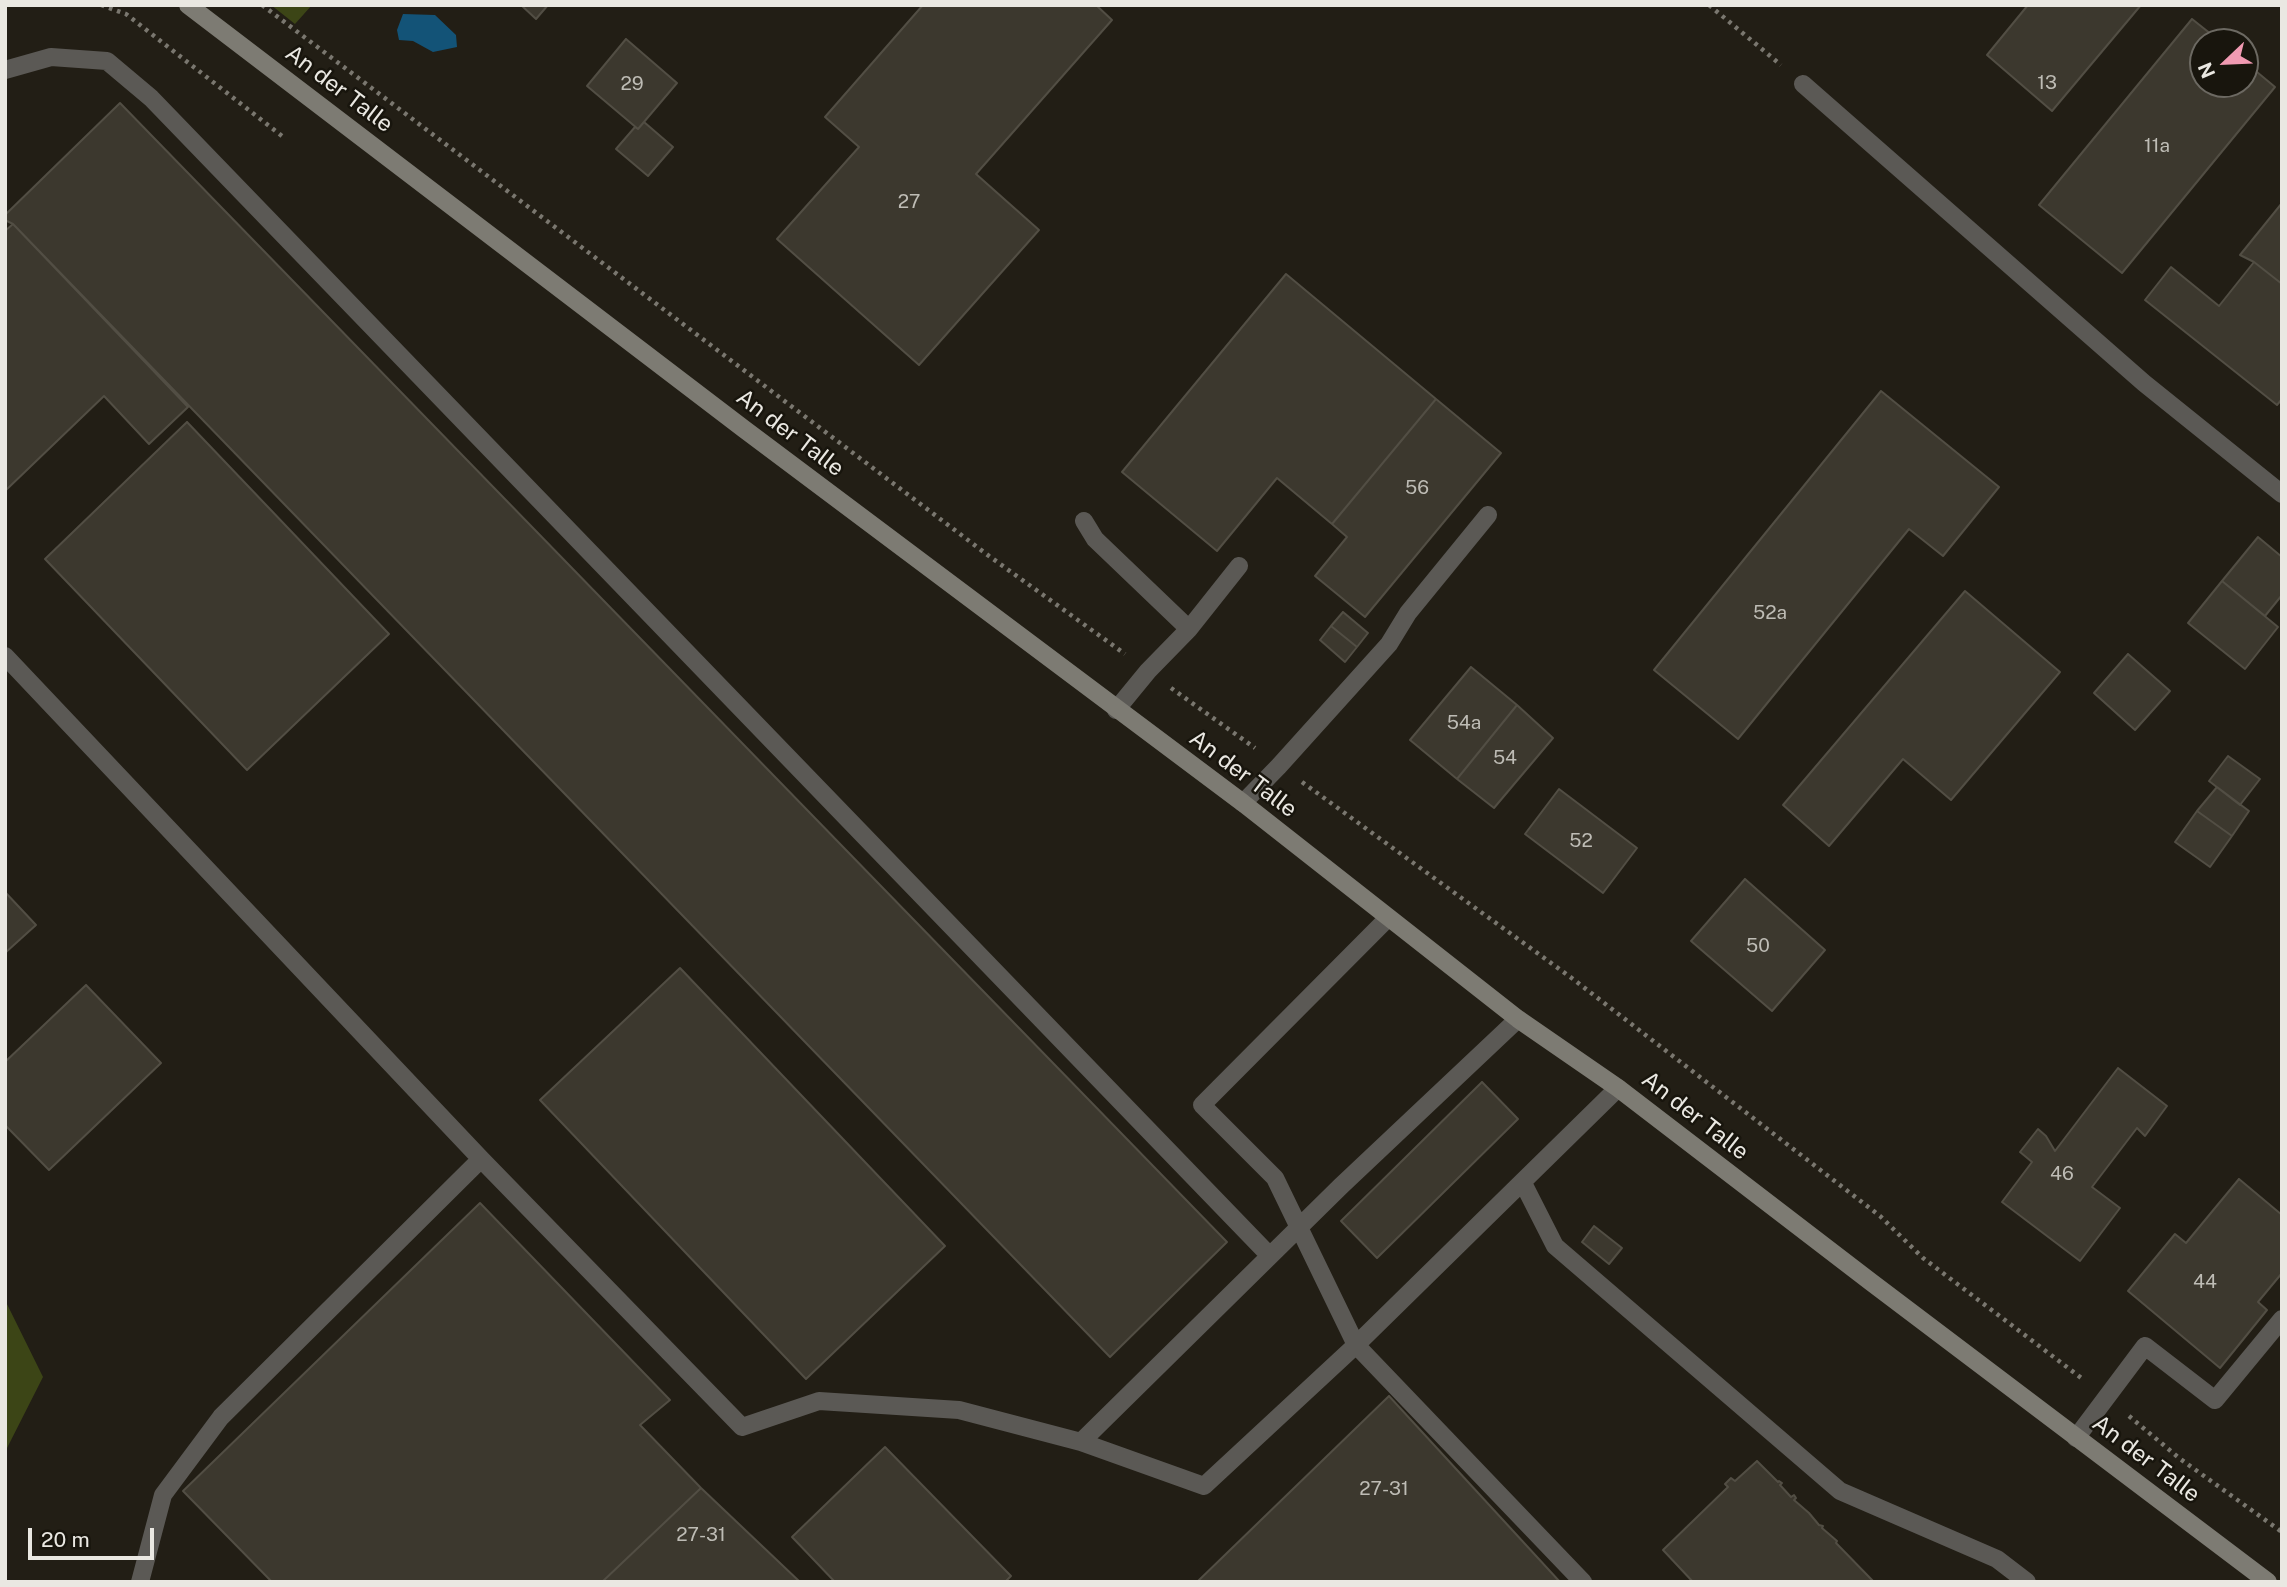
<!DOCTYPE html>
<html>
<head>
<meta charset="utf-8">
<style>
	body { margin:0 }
	#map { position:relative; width:2287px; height:1587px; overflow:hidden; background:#221e15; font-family:"Public Sans",sans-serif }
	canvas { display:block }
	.frame { position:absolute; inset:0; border:7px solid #eae8e2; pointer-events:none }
	.north { position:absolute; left:2189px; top:28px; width:70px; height:70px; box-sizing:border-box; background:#18150d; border:2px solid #6c6962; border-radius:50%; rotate:247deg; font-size:19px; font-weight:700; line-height:28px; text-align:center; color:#eae8e2 }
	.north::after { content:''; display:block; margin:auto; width:24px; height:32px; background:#f19ab2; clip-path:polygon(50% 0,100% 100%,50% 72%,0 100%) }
	.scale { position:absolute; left:28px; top:1528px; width:126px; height:32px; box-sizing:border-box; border:4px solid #eae8e2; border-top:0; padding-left:9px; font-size:21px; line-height:24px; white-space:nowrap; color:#eae8e2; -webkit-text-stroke:5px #18150d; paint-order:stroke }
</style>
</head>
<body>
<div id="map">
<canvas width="2287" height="1587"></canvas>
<div class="frame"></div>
<div class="north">N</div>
<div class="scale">20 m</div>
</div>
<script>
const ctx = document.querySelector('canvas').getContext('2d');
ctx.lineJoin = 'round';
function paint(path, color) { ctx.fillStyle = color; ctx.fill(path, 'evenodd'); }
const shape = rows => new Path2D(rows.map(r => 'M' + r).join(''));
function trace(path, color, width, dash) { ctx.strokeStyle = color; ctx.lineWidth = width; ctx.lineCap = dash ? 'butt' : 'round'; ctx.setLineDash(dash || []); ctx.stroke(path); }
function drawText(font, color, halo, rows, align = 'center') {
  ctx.font = font + ' "Public Sans",sans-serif'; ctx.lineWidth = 5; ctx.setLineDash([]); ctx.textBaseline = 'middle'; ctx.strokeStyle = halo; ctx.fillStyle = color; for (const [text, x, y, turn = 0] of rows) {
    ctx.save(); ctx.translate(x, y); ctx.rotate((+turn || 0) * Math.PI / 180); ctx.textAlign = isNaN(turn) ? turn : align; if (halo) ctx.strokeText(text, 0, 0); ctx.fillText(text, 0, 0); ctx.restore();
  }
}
const green = shape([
	[271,5,312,5,295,24],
	[5,1300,43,1377,5,1452]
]);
const water = shape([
	[403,14,435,15,456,35,457,47,433,52,413,41,399,40,397,30]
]);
const building = shape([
	[521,5,548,5,536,19,521,5],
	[923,5,1096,5,1112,20,976,174,1039,230,919,365,777,239,859,147,825,117,923,5],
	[2028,5,2141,5,2052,111,1987,55,2028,5],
	[2192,19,2221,42,2203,42,2203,84,2245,84,2245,62,2275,87,2122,273,2039,205,2192,19],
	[626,39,677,83,638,129,587,86,626,39],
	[120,103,1227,1242,1110,1357,13,224,5,220,5,215,120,103],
	[644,122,673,147,648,176,616,149,635,127,638,129,644,122],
	[2282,203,2282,284,2254,262,2240,255,2282,203],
	[13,224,188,407,149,444,104,396,5,491,5,231,13,224],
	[2254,262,2282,284,2282,399,2277,405,2145,300,2171,267,2219,306,2254,262],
	[1286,274,1436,399,1332,524,1277,478,1217,551,1122,472,1286,274],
	[1881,391,1999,487,1943,556,1909,529,1738,739,1654,670,1881,391],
	[1436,399,1501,453,1365,617,1315,576,1347,537,1332,524,1436,399],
	[187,422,389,634,247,770,45,559,187,422],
	[2258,537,2282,557,2282,595,2265,616,2222,581,2258,537],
	[2222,581,2278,627,2245,669,2188,623,2222,581],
	[1965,591,2060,672,1951,800,1903,759,1829,846,1783,805,1965,591],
	[1343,612,1368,633,1357,647,1331,626,1343,612],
	[1331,626,1357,647,1345,662,1320,640,1331,626],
	[2128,654,2170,691,2135,730,2094,693,2128,654],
	[1471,667,1517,705,1457,779,1410,740,1471,667],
	[1517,705,1553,738,1494,808,1457,779,1517,705],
	[2228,756,2260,779,2240,805,2209,781,2228,756],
	[2217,787,2249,811,2232,836,2197,811,2217,787],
	[1559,789,1637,848,1603,893,1525,834,1559,789],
	[2197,811,2232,836,2210,867,2175,842,2197,811],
	[1745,879,1825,950,1772,1011,1691,941,1745,879],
	[5,892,36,925,5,953,5,892],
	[680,968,945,1246,806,1379,540,1100,680,968],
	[86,985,161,1063,49,1170,5,1125,5,1062,86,985],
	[2118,1068,2167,1106,2145,1136,2137,1128,2092,1187,2120,1208,2080,1261,2002,1202,2032,1162,2020,1152,2038,1129,2046,1136,2055,1151,2118,1068],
	[1482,1082,1518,1119,1377,1258,1341,1221,1482,1082],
	[2239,1179,2282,1215,2282,1273,2258,1302,2267,1310,2220,1368,2128,1291,2175,1234,2186,1243,2239,1179],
	[480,1203,670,1400,640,1425,701,1488,602,1582,272,1582,183,1491,480,1203],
	[1594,1226,1622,1248,1609,1264,1582,1242,1594,1226],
	[1389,1396,1560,1582,1197,1582,1389,1396],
	[885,1447,1011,1576,1005,1582,835,1582,792,1537,885,1447],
	[1757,1461,1778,1482,1779,1481,1782,1483,1780,1485,1791,1497,1794,1495,1796,1498,1794,1500,1809,1513,1819,1525,1823,1526,1822,1528,1837,1541,1836,1543,1874,1582,1693,1582,1663,1550,1728,1487,1725,1484,1731,1478,1735,1481,1757,1461],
	[701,1488,800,1582,602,1582,701,1488]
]);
const path = shape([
	[101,5,126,14,282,136],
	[262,5,989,556,1125,654],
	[1709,5,1781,65],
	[1171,688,1255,748],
	[1302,782,1573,979,1880,1216,1923,1258,2084,1380],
	[2129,1416,2179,1458,2282,1532]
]);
const lane = shape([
	[5,70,51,57,107,61,151,98,1270,1256],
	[1803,84,2144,383,2282,494],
	[1084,521,1095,539,1189,629,1148,671,1116,710],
	[1189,629,1239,566],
	[5,656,481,1159,742,1427,819,1401,959,1410,1081,1442,1204,1486,1356,1345,1583,1582],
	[1243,803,1279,766,1389,644,1408,613,1488,515],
	[1388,918,1202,1105,1275,1178,1356,1345,1618,1088],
	[1523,1183,1555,1246,1840,1491,1997,1559,2027,1582],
	[2076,1438,2145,1346,2215,1400,2282,1319],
	[1081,1442,1341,1186,1518,1019],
	[140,1582,163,1495,221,1417,481,1159]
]);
const secondary = shape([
	[188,5,744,429,1243,803,1518,1019,1618,1088,1871,1282,2268,1582]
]);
const numberNames = [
	["13",2047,83],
	["29",632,84],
	["11a",2157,146],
	["27",909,202],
	["56",1417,488],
	["52a",1770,613],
	["54a",1464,723],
	["54",1505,758],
	["52",1581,841],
	["50",1758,946],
	["46",2062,1174],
	["44",2205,1282],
	["27-31",1384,1489],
	["27-31",701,1535]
];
const streetNames = [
	["An der Talle",339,89,37],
	["An der Talle",790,433,37],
	["An der Talle",1243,774,37],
	["An der Talle",1695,1116,38],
	["An der Talle",2146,1459,37]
];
paint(green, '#3c4516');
paint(water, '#135377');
paint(building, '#3c382e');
trace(building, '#524e44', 2);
trace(path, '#7a776f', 4.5, [3.5, 5]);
trace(lane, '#5b5955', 18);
trace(secondary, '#7d7b73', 18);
drawText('19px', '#bebcb5', null, numberNames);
drawText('23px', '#eae8e2', '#18150d', streetNames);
</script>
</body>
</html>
